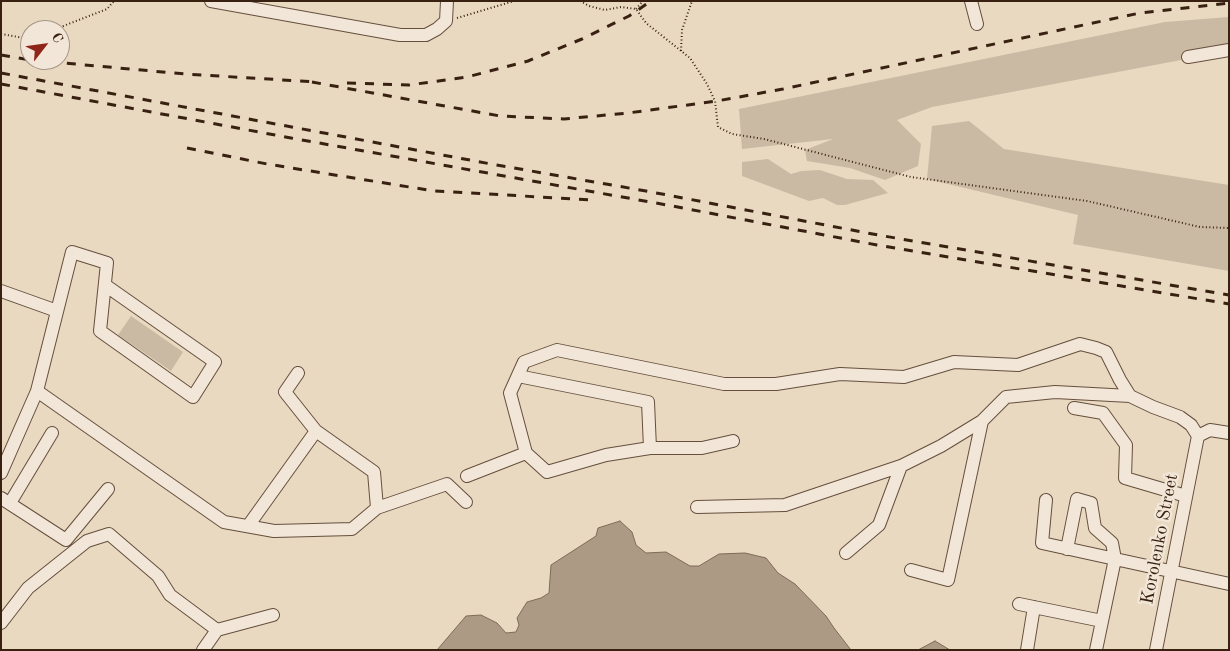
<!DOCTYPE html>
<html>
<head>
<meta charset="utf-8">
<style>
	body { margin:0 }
	#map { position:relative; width:1230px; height:651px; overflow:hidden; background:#e9d9c1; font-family:"Old Standard TT",serif }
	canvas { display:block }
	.frame { position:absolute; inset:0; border:2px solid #392111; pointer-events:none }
	.north { position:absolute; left:20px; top:20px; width:50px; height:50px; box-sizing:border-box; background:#f1e6d7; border:1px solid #a79788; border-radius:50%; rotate:60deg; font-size:14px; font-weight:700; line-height:20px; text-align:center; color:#392111 }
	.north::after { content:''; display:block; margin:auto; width:18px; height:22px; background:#8f2418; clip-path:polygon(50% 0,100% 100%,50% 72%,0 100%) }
</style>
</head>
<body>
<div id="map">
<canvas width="1230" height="651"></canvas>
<div class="frame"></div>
<div class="north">С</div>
</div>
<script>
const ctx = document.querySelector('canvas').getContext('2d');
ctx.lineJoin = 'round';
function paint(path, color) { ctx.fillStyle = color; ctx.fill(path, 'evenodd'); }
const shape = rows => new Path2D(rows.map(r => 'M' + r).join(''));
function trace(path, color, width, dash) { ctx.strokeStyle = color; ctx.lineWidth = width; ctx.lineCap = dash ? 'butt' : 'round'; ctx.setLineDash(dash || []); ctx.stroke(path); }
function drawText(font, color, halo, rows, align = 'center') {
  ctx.font = font + ' "Old Standard TT",serif'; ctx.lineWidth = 5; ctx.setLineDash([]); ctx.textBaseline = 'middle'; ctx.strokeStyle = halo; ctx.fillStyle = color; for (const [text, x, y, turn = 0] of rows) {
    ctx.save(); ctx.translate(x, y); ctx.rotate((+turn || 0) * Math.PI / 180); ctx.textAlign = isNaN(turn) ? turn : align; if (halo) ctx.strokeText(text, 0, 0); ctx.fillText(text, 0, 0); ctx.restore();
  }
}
const green = shape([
	[1229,17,1229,51,932,107,897,120,921,144,918,166,885,180,850,168,807,161,805,150,833,139,742,149,739,109,1165,22],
	[969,121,1004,149,1229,185,1229,271,1073,244,1078,215,927,179,932,126],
	[768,159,791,174,801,171,820,170,847,179,873,180,888,193,845,205,837,205,823,198,809,201,742,176,742,162],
	[131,316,183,352,171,371,118,335]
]);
const water = shape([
	[620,521,632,532,636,545,646,553,666,552,690,566,699,566,719,554,745,553,766,558,778,573,795,584,826,616,834,628,851,650,437,650,466,616,481,615,497,623,506,633,516,632,519,625,517,618,527,602,541,598,549,593,551,565,596,536,598,528,620,521],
	[935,641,950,650,918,650,935,641]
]);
const path = shape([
	[580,1,589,6,605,10,621,7,636,9,646,23,690,58,707,84,715,101,718,127,732,134,764,139,911,177,1087,201,1200,227,1229,228],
	[636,9,643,1],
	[457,18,514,1],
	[53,30,107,9,114,1],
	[1,34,30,39],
	[681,51,682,30,692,1]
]);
const minor = shape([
	[211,1,400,35,426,35,437,29,446,21,447,1],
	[971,1,977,24],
	[1188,57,1229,50],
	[1,291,57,311],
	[518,376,648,402,650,448],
	[37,391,224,522,274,531,352,529,377,508,374,472,316,431,285,392,298,373],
	[1074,408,1103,413,1126,445,1125,478,1186,496],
	[1198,436,1210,430,1229,433],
	[733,441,702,448,650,448,606,455,547,472,526,453,510,393,524,362,557,350,724,384,776,384,840,374,904,377,954,362,1018,365,1080,344,1096,348,1106,352,1120,380,1130,396,1153,407,1180,417,1191,425,1198,436],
	[1,473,37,391,72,252,107,263,100,331,193,397,215,362,105,285],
	[467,476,526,453],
	[1,498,66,540,108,489],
	[1046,500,1042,543,1229,584],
	[10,503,52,433],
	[697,507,785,505,901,466,941,446,982,421,1006,397,1055,392,1130,396],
	[377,508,447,484,466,502],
	[248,526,316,431],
	[1067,549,1077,499,1091,503,1095,528,1112,543,1115,559,1096,650],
	[846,553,879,525,901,466],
	[911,570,948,580,982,421],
	[1019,604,1102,621],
	[1,623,28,588,87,541,109,534,158,576,170,595,217,630,203,650],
	[217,630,273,615],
	[1027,650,1034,607],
	[1156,650,1198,436]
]);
const rail = shape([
	[1,55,30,60],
	[31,60,185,74,317,82],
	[1,73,491,164,646,191,878,235,1229,295],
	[312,82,500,116,564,119,628,113,717,101,783,89,1140,13,1229,3],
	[347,83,409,85,467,77,528,61,582,39,629,16,651,1],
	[1,84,291,138,667,205,877,245,1229,304],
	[187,148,267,164,434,191,594,200]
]);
const streetNames = [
	["Korolenko Street",1160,539,-79]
];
paint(green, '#cbbaa3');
paint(water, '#ad9a85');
trace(water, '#7f6a57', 1);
trace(minor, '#654f3d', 14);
trace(path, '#392111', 2, [1, 2.5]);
trace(minor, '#f1e6d7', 12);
trace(rail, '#392111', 3, [9, 9]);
drawText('18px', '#392111', '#f1e6d7', streetNames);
</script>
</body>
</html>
